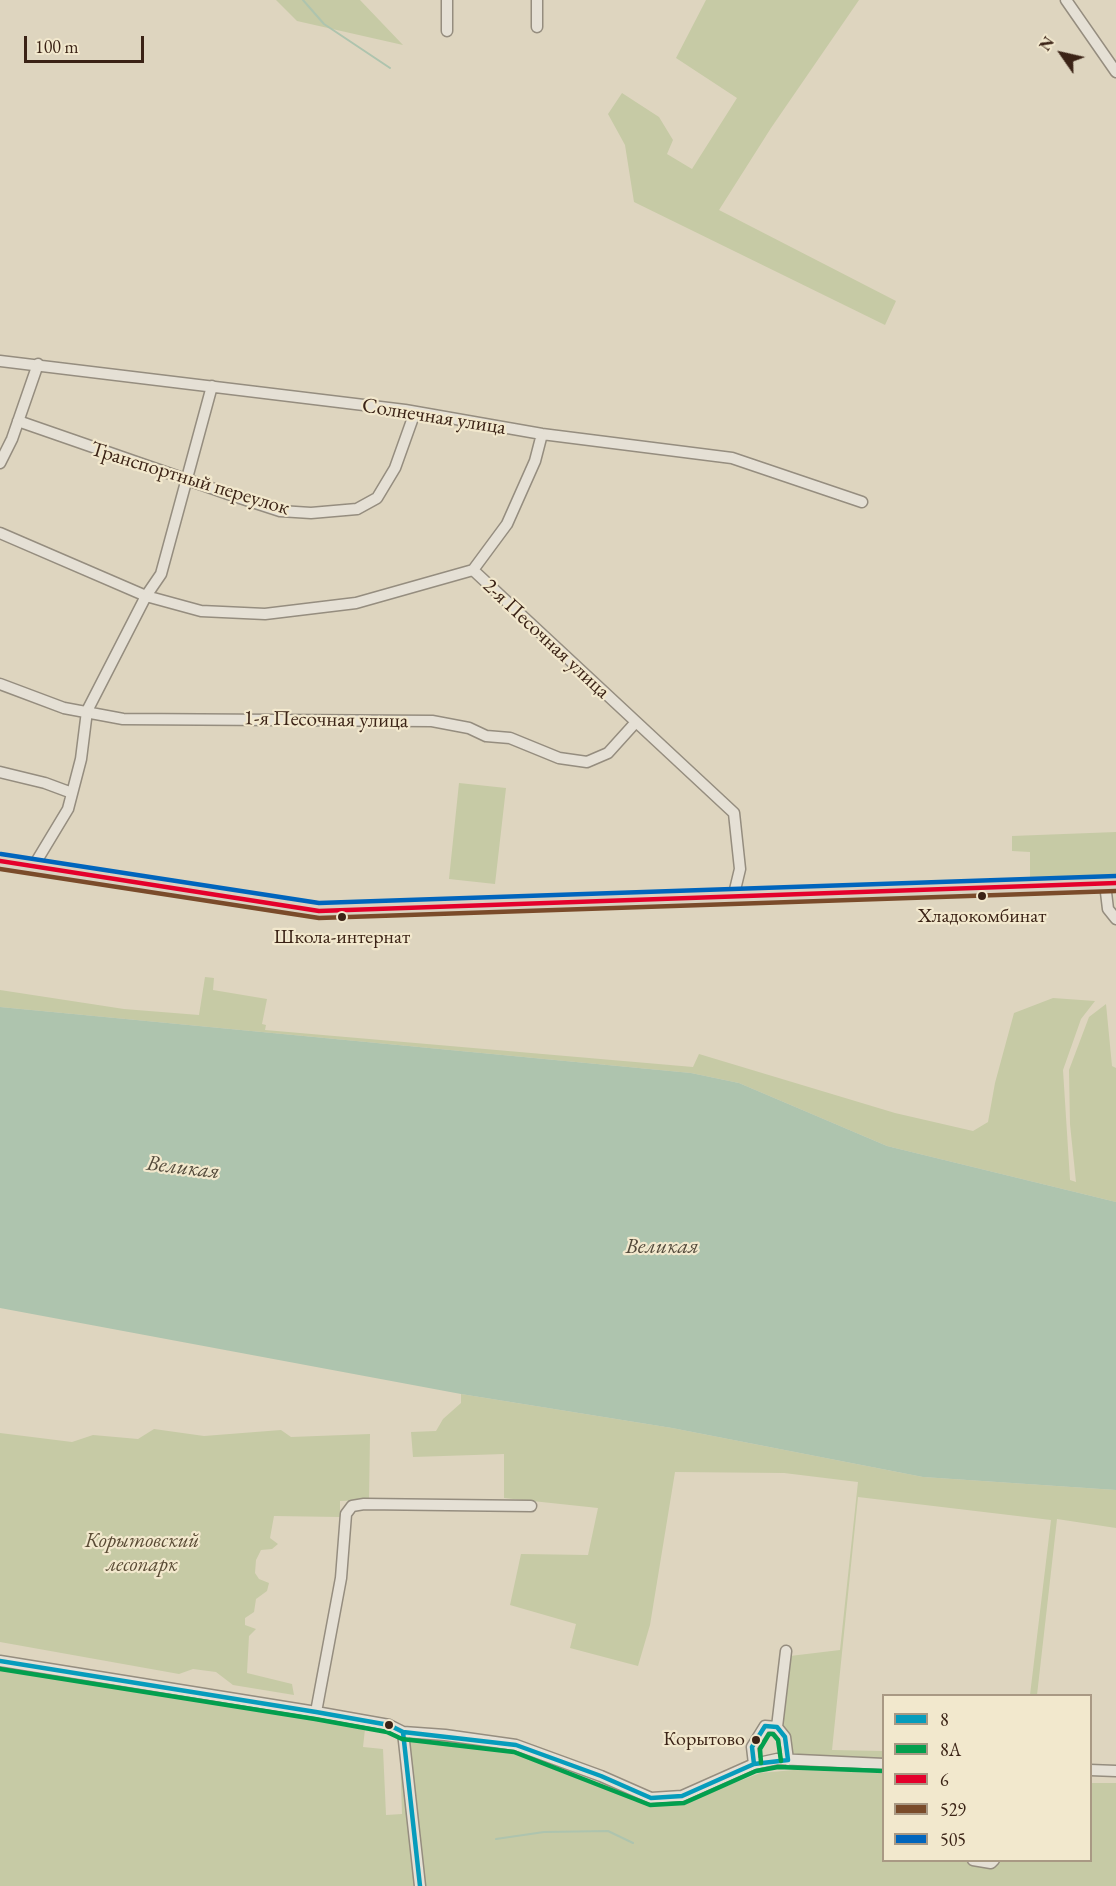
<!DOCTYPE html>
<html>
<head>
<meta charset="utf-8">
<style>
	body { margin:0 }
	#map { position:relative; width:1116px; height:1886px; overflow:hidden; background:#ded5bf; font-family:"EB Garamond",serif }
	canvas { display:block }
	.legend { position:absolute; left:882px; top:1694px; width:210px; height:168px; box-sizing:border-box; background:#f2e8cd; border:2px solid #a99984; margin:0; padding:8px 10px; list-style:none; font-size:18px; color:#3b2316 }
	.legend li { display:flex; align-items:center; gap:12px; height:30px }
	.legend b { width:30px; border:2px solid #a99984 }
	.north { position:absolute; left:1032px; top:24px; width:60px; height:60px; -webkit-text-stroke:4px #f2e8cd; paint-order:stroke; rotate:304deg; font-size:16px; font-weight:700; line-height:24px; text-align:center; color:#3b2316 }
	.north::after { content:''; display:block; margin:auto; width:21px; height:27px; background:#3b2316; clip-path:polygon(50% 0,100% 100%,50% 72%,0 100%) }
	.scale { position:absolute; left:24px; top:36px; width:120px; height:27px; box-sizing:border-box; border:3px solid #3b2316; border-top:0; padding-left:8px; font-size:18px; line-height:21px; white-space:nowrap; color:#3b2316; -webkit-text-stroke:4px #f2e8cd; paint-order:stroke }
</style>
</head>
<body>
<div id="map">
<canvas width="1116" height="1886"></canvas>
<ul class="legend">
<li><b style="height:8px;background:#069cbc"></b>8</li>
<li><b style="height:8px;background:#039f4e"></b>8А</li>
<li><b style="height:8px;background:#e4002b"></b>6</li>
<li><b style="height:8px;background:#7a4b2a"></b>529</li>
<li><b style="height:8px;background:#0065bd"></b>505</li>
</ul>
<div class="north">N</div>
<div class="scale">100 m</div>
</div>
<script>
const ctx = document.querySelector('canvas').getContext('2d');
ctx.lineJoin = 'round';
function paint(path, color) { ctx.fillStyle = color; ctx.fill(path, 'evenodd'); }
const shape = rows => new Path2D(rows.map(r => 'M' + r).join(''));
function trace(path, color, width, dash) { ctx.strokeStyle = color; ctx.lineWidth = width; ctx.lineCap = dash ? 'butt' : 'round'; ctx.setLineDash(dash || []); ctx.stroke(path); }
function drawText(font, color, halo, rows, align = 'center') {
  ctx.font = font + ' "EB Garamond",serif'; ctx.lineWidth = 4.5; ctx.setLineDash([]); ctx.textBaseline = 'middle'; ctx.strokeStyle = halo; ctx.fillStyle = color; for (const [text, x, y, turn = 0] of rows) {
    ctx.save(); ctx.translate(x, y); ctx.rotate((+turn || 0) * Math.PI / 180); ctx.textAlign = isNaN(turn) ? turn : align; if (halo) ctx.strokeText(text, 0, 0); ctx.fillText(text, 0, 0); ctx.restore();
  }
}
const green = shape([
	[276,0,360,0,403,45,297,21],
	[706,0,859,0,771,128,719,210,896,301,885,325,634,202,625,145,608,114,622,93,659,117,673,140,667,154,692,169,737,98,676,58],
	[459,783,506,788,495,884,449,879],
	[1116,832,1116,875,1030,878,1030,852,1012,851,1012,836],
	[205,977,214,978,213,990,267,999,262,1024,266,1025,265,1030,693,1067,699,1054,895,1113,973,1131,988,1122,995,1083,1014,1013,1053,998,1095,1001,1081,1019,1063,1070,1070,1180,1076,1182,1070,1124,1069,1070,1089,1017,1106,1004,1112,1066,1116,1068,1116,1202,887,1146,739,1083,691,1073,0,1007,0,990,124,1009,199,1015],
	[461,1394,672,1428,923,1477,1116,1490,1116,1528,1057,1519,1037,1695,1030,1695,1051,1520,858,1497,832,1750,883,1751,883,1759,793,1756,782,1725,790,1656,840,1650,858,1482,784,1473,675,1472,650,1625,638,1666,570,1648,576,1624,510,1605,521,1554,588,1555,598,1508,504,1498,504,1454,413,1457,411,1432,436,1431,443,1419,461,1403],
	[154,1429,204,1436,281,1430,291,1437,370,1434,369,1500,340,1501,340,1517,274,1516,270,1538,278,1544,272,1549,261,1550,256,1560,255,1573,259,1579,269,1583,267,1591,256,1599,254,1612,245,1618,245,1625,256,1629,249,1636,247,1673,292,1684,294,1695,233,1685,216,1672,193,1669,179,1674,0,1642,0,1433,72,1442,93,1435,138,1439],
	[0,1668,365,1729,363,1747,383,1749,386,1815,402,1814,400,1751,397,1739,418,1738,479,1745,522,1755,619,1792,633,1801,654,1805,683,1803,760,1773,794,1770,883,1773,884,1860,1090,1860,1091,1783,1116,1783,1116,1886,0,1886]
]);
const water = shape([
	[0,1007,691,1073,739,1083,887,1146,1116,1202,1116,1490,923,1477,672,1428,461,1394,0,1308]
]);
const stream = shape([
	[303,0,324,24,390,68],
	[496,1839,544,1832,608,1831,633,1843]
]);
const minor = shape([
	[537,0,537,27],
	[1066,0,1116,72],
	[447,31,447,0],
	[0,361,405,410,542,434,732,458,862,502],
	[18,421,237,497,280,511,311,513,357,509,377,498,395,468,415,412],
	[0,463,12,439,38,364],
	[0,533,146,596,201,611,265,614,356,603,473,570],
	[473,570,734,813,740,869,733,898],
	[473,570,507,524,535,461,542,434],
	[0,684,64,708,123,719,432,721,469,728,486,736,510,738,559,758,587,762,608,753,636,722],
	[0,772,45,783,72,793],
	[33,867,68,809,81,759,87,711,146,596,161,574,212,386],
	[1105,884,1108,909,1116,919],
	[0,1661,316,1712,389,1725,403,1732,445,1735,516,1745,601,1776,651,1798,682,1796,754,1764,777,1759,884,1764],
	[316,1712,341,1578,346,1514,352,1506,364,1504,531,1506],
	[777,1727,786,1651],
	[403,1732,420,1886],
	[754,1764,752,1747,765,1726,777,1727,785,1737,788,1760],
	[1090,1770,1116,1771],
	[973,1860,991,1863,994,1860]
]);
const major = shape([
	[0,861,319,911,1116,883]
]);
const bus1 = shape([
	[0,1661,316,1712,389,1725,403,1732,516,1745,601,1776,651,1798,682,1796,754,1764,788,1760],
	[403,1732,420,1886],
	[754,1764,752,1747,765,1726,777,1727,785,1737,788,1760]
]);
const bus2 = shape([
	[0,1669,315,1719,387,1732,402,1739,514,1752,650,1805,684,1803,756,1771,778,1767,884,1771],
	[761,1763,760,1749,769,1734,773,1734,778,1740,781,1761]
]);
const bus3 = shape([
	[0,861,319,911,1116,883]
]);
const bus4 = shape([
	[0,869,319,918,1116,891]
]);
const bus5 = shape([
	[1,854,319,903,1116,876]
]);
const markers = [
	[982,896,5,"#3b2316"],
	[342,917,5,"#3b2316"],
	[389,1725,5,"#3b2316"],
	[756,1740,5,"#3b2316"]
];
const busNames = [
	["Хладокомбинат",982,917],
	["Школа-интернат",342,938],
	["Корытово",745,1740,"right"]
];
const streetNames = [
	["Солнечная улица",434,417,9],
	["Транспортный переулок",190,479,17],
	["2-я Песочная улица",546,639,43],
	["1-я Песочная улица",326,720,1]
];
const parkNames = [
	["Корытовский",142,1541],
	["лесопарк",142,1565]
];
const waterNames = [
	["Великая",183,1168,7],
	["Великая",662,1247]
];
paint(green, '#c6caa5');
paint(water, '#aec4ae');
trace(stream, '#aec4ae', 2);
trace(minor, '#958d7f', 13);
trace(major, '#7e7569', 16);
trace(minor, '#e5e0d5', 10);
trace(major, '#d9d1c0', 14);
trace(bus1, '#069cbc', 4.5);
trace(bus2, '#039f4e', 4.5);
trace(bus3, '#e4002b', 4.5);
trace(bus4, '#7a4b2a', 4.5);
trace(bus5, '#0065bd', 4.5);
for (const [x, y, r, color] of markers) { const dot = new Path2D(); dot.arc(x, y, r, 0, 2 * Math.PI); ctx.fillStyle = color; ctx.fill(dot); trace(dot, '#f2e8cd', 2); }
drawText('20px', '#3b2316', '#f2e8cd', busNames);
drawText('21px', '#3b2316', '#f2e8cd', streetNames);
drawText('italic 21px', '#594a34', '#f2e8cd', parkNames);
drawText('italic 22px', '#52493a', '#f2e8cd', waterNames);
</script>
</body>
</html>
